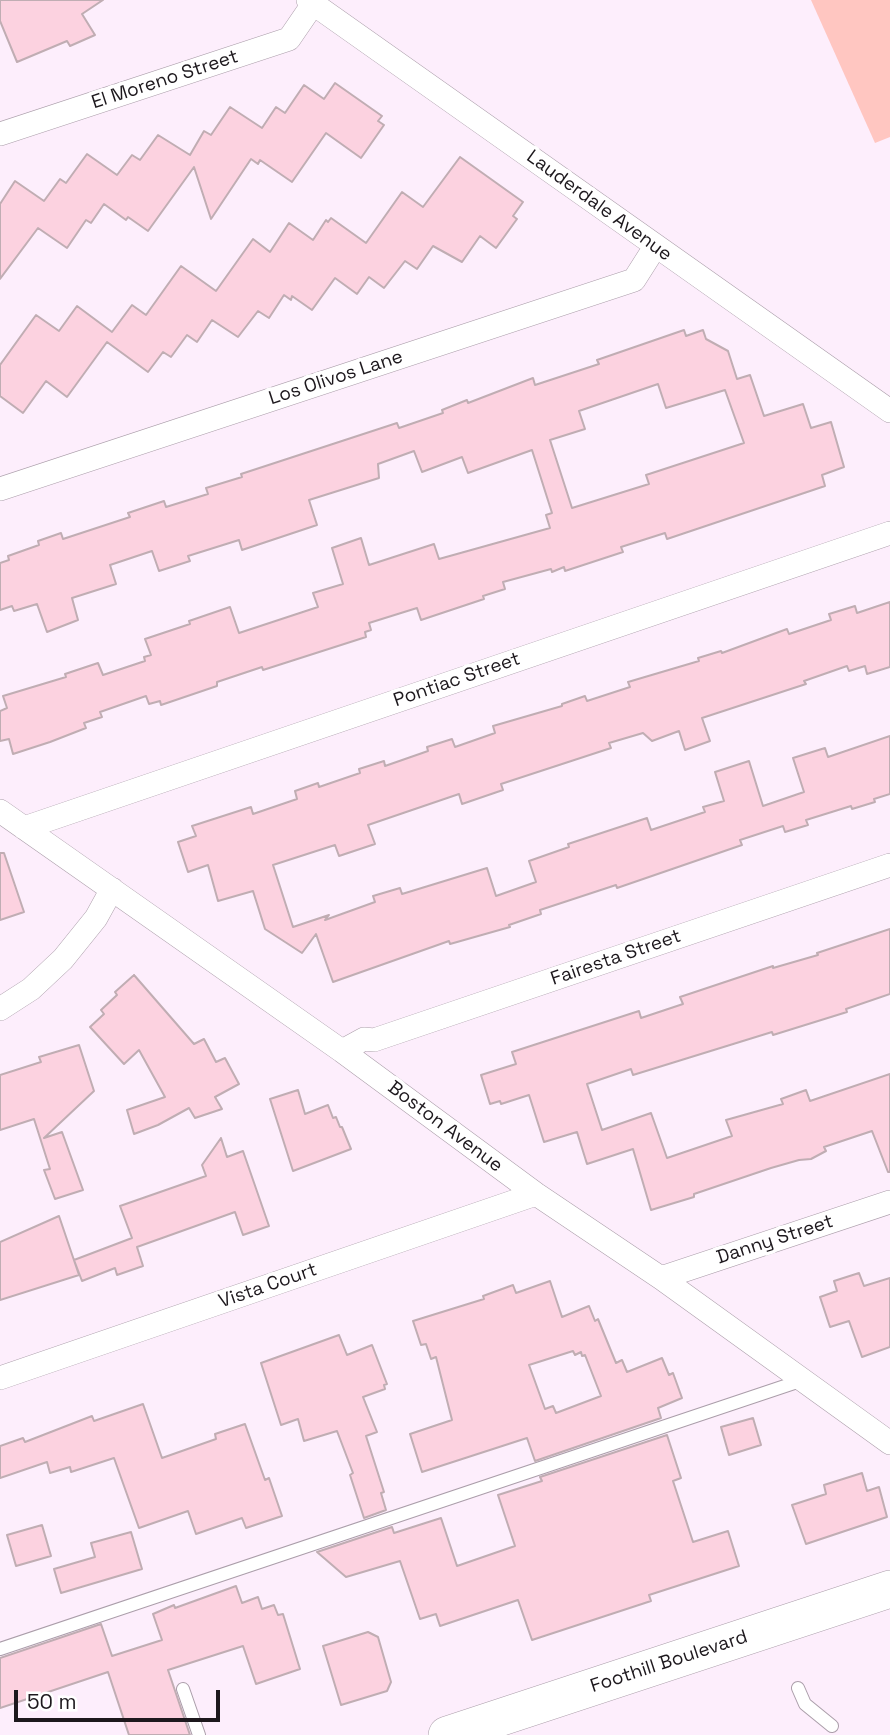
<!DOCTYPE html>
<html>
<head>
<meta charset="utf-8">
<style>
	body { margin:0 }
	#map { position:relative; width:890px; height:1735px; overflow:hidden; background:#fdeefc; font-family:"Space Grotesk",sans-serif }
	canvas { display:block }
	.scale { position:absolute; left:14px; top:1690px; width:206px; height:32px; box-sizing:border-box; border:4px solid #1d181d; border-top:0; padding-left:9px; font-size:21px; line-height:24px; white-space:nowrap; color:#1d181d; -webkit-text-stroke:5px #fff; paint-order:stroke }
</style>
</head>
<body>
<div id="map">
<canvas width="890" height="1735"></canvas>
<div class="scale">50 m</div>
</div>
<script>
const ctx = document.querySelector('canvas').getContext('2d');
ctx.lineJoin = 'round';
function paint(path, color) { ctx.fillStyle = color; ctx.fill(path, 'evenodd'); }
const shape = rows => new Path2D(rows.map(r => 'M' + r).join(''));
function trace(path, color, width, dash) { ctx.strokeStyle = color; ctx.lineWidth = width; ctx.lineCap = dash ? 'butt' : 'round'; ctx.setLineDash(dash || []); ctx.stroke(path); }
function drawText(font, color, halo, rows, align = 'center') {
  ctx.font = font + ' "Space Grotesk",sans-serif'; ctx.lineWidth = 7; ctx.setLineDash([]); ctx.textBaseline = 'middle'; ctx.strokeStyle = halo; ctx.fillStyle = color; for (const [text, x, y, turn = 0] of rows) {
    ctx.save(); ctx.translate(x, y); ctx.rotate((+turn || 0) * Math.PI / 180); ctx.textAlign = isNaN(turn) ? turn : align; if (halo) ctx.strokeText(text, 0, 0); ctx.fillText(text, 0, 0); ctx.restore();
  }
}
const green = shape([
	[811,0,890,0,890,137,875,143]
]);
const building = shape([
	[0,0,103,0,82,14,95,35,70,46,67,41,17,62,0,21,0,0],
	[335,83,382,116,378,121,384,125,361,158,326,133,292,182,260,160,258,164,251,159,211,219,194,167,148,231,128,217,126,220,104,204,91,223,86,220,67,248,38,228,0,279,0,204,15,181,44,201,60,179,66,183,87,154,117,175,132,155,140,160,158,135,190,155,204,131,211,135,230,107,262,128,276,107,285,113,304,85,324,99,335,83],
	[460,157,523,202,513,216,517,219,496,248,480,236,462,262,433,246,417,269,405,261,384,288,369,277,357,294,335,278,312,310,292,296,291,300,284,295,269,318,258,311,238,337,212,320,197,342,187,335,171,357,163,352,148,372,107,342,67,397,46,381,23,413,0,396,0,365,36,315,59,331,77,306,112,332,132,305,146,315,181,266,216,291,253,239,270,252,289,223,313,240,326,220,328,222,331,218,366,243,402,192,423,207,460,157],
	[684,330,686,336,703,330,706,339,728,351,737,379,750,375,764,416,803,404,811,428,831,422,844,467,822,475,825,486,667,539,665,533,621,547,623,552,565,571,564,567,552,572,551,569,503,582,505,589,483,596,484,599,421,620,417,608,369,623,371,630,365,632,366,637,263,670,262,667,217,682,217,686,161,705,160,701,149,704,146,696,100,712,102,717,84,723,86,728,50,742,13,754,9,739,0,741,0,711,7,708,3,696,66,677,65,674,98,663,103,675,145,661,144,657,151,655,145,639,190,624,189,621,230,607,239,633,318,607,313,593,343,584,332,548,361,538,369,565,434,544,439,559,550,528,546,515,552,513,532,450,468,473,462,457,422,472,414,451,378,464,379,478,309,500,317,525,242,550,239,540,188,556,190,561,159,571,152,551,110,565,116,584,72,598,78,620,47,632,37,604,14,611,12,606,0,610,0,563,9,560,8,556,39,545,38,541,61,533,63,539,130,517,128,513,164,501,166,507,208,494,206,488,242,477,241,474,397,423,399,428,443,413,442,410,467,400,468,403,533,378,535,385,599,364,597,360,684,330],
	[658,384,666,408,725,390,744,443,646,475,649,484,572,508,550,440,585,429,579,411,658,384],
	[890,602,890,667,867,674,865,666,849,671,847,666,804,681,806,684,702,718,710,741,685,750,679,731,652,741,643,733,609,743,611,748,501,784,503,790,462,804,459,794,368,825,375,844,339,856,335,845,273,865,293,927,329,915,325,920,375,902,373,896,400,888,402,894,487,868,496,896,536,882,529,861,569,847,568,844,647,818,651,830,705,812,703,807,724,801,715,772,749,761,763,806,804,792,793,758,825,748,828,757,890,736,890,794,874,799,875,802,852,809,851,806,806,820,808,825,785,832,783,826,740,840,742,845,617,888,616,885,540,910,541,914,509,925,510,927,450,944,449,941,333,982,316,934,302,953,265,929,253,891,218,901,208,865,188,872,178,842,196,836,192,826,251,807,253,814,297,799,295,791,318,783,319,787,360,773,359,769,384,761,385,766,428,751,427,747,452,739,455,747,495,733,493,726,562,706,562,704,585,696,587,701,630,687,628,682,699,661,698,658,721,651,722,653,787,629,789,634,831,620,829,614,855,606,857,613,890,602],
	[0,853,4,853,24,912,0,920,0,853],
	[890,929,890,994,846,1009,847,1012,773,1035,772,1032,633,1075,631,1069,587,1084,602,1130,651,1113,667,1158,732,1136,726,1120,783,1104,781,1099,806,1090,810,1101,890,1074,890,1172,888,1172,872,1131,824,1147,826,1151,811,1159,799,1160,771,1168,694,1194,694,1197,651,1210,633,1149,587,1164,577,1132,544,1142,529,1095,501,1104,500,1101,490,1104,481,1075,516,1064,512,1052,639,1011,641,1018,683,1004,680,997,773,966,773,968,818,955,817,953,890,929],
	[134,975,194,1044,204,1039,216,1062,225,1058,239,1084,215,1097,222,1109,195,1118,189,1108,158,1125,134,1134,127,1110,165,1097,139,1050,124,1064,90,1027,104,1014,101,1010,117,995,115,992,134,975],
	[79,1045,94,1091,44,1138,62,1132,83,1190,55,1199,44,1170,50,1169,34,1119,0,1130,0,1075,41,1062,39,1057,79,1045],
	[298,1090,305,1114,328,1105,333,1118,336,1117,340,1127,342,1127,351,1149,293,1171,270,1099,298,1090],
	[221,1138,227,1157,243,1151,269,1226,243,1235,235,1212,137,1247,143,1266,117,1275,115,1268,82,1281,74,1260,132,1238,120,1206,206,1176,202,1165,221,1138],
	[59,1216,79,1275,0,1300,0,1242,59,1216],
	[859,1273,864,1286,890,1278,890,1347,862,1357,849,1321,830,1327,820,1297,837,1291,834,1281,859,1273],
	[550,1281,562,1317,589,1306,595,1321,598,1319,616,1363,622,1360,627,1372,662,1358,669,1375,673,1373,682,1398,658,1408,661,1418,535,1461,527,1438,422,1472,410,1434,452,1420,436,1357,431,1359,426,1344,421,1345,413,1321,484,1299,483,1296,513,1285,516,1293,550,1281],
	[573,1351,575,1355,581,1352,582,1356,585,1355,601,1396,556,1413,553,1406,545,1409,529,1365,573,1351],
	[339,1335,347,1355,372,1345,387,1384,384,1385,385,1389,363,1397,377,1432,366,1436,384,1492,381,1493,386,1510,364,1518,350,1475,353,1473,337,1431,304,1441,298,1419,281,1425,261,1363,339,1335],
	[143,1404,162,1458,216,1439,215,1434,245,1424,265,1480,269,1478,282,1516,246,1528,242,1518,196,1534,188,1511,139,1528,114,1458,71,1472,70,1467,50,1473,47,1462,0,1478,0,1446,23,1438,25,1442,92,1416,94,1421,143,1404],
	[753,1418,761,1445,729,1455,721,1427,753,1418],
	[667,1435,681,1478,673,1481,693,1542,728,1531,739,1566,649,1595,651,1601,532,1640,518,1600,440,1626,436,1614,420,1619,400,1561,346,1577,317,1552,392,1527,394,1533,441,1518,457,1566,515,1546,498,1495,542,1481,540,1477,667,1435],
	[862,1473,867,1491,879,1487,887,1517,806,1544,792,1505,826,1494,824,1485,862,1473],
	[42,1525,51,1556,16,1566,7,1535,42,1525],
	[131,1532,142,1569,61,1593,54,1569,95,1557,91,1543,131,1532],
	[236,1586,242,1603,258,1597,262,1609,274,1605,278,1615,283,1614,300,1669,256,1684,243,1646,168,1670,190,1735,129,1735,108,1672,0,1708,0,1658,101,1624,112,1656,162,1640,153,1614,174,1605,175,1608,236,1586],
	[368,1632,378,1637,391,1682,387,1691,341,1705,323,1646,368,1632]
]);
const lane = shape([
	[0,1649,803,1380],
	[798,1688,805,1704,832,1726],
	[183,1689,199,1735]
]);
const street = shape([
	[308,0,890,411],
	[0,134,289,39,313,4],
	[0,489,634,280,655,247],
	[0,811,342,1051,536,1194,661,1278,890,1443],
	[24,828,890,533],
	[0,1009,31,989,63,959,96,918,112,889],
	[342,1051,364,1039,374,1040,890,865],
	[661,1278,890,1202],
	[0,1378,536,1194]
]);
const primary = shape([
	[447,1735,890,1589]
]);
const streetNames = [
	["El Moreno Street",165,80,-18],
	["Lauderdale Avenue",599,206,36],
	["Los Olivos Lane",336,378,-18],
	["Pontiac Street",457,680,-19],
	["Fairesta Street",616,958,-19],
	["Boston Avenue",445,1127,37],
	["Danny Street",775,1240,-18],
	["Vista Court",268,1286,-19],
	["Foothill Boulevard",669,1662,-18]
];
paint(green, '#ffc6c1');
paint(building, '#fcd2e0');
trace(building, '#c0adb3', 2);
trace(lane, '#ab9eaa', 14);
trace(street, '#ab9eaa', 24);
trace(primary, '#ab9eaa', 38);
trace(lane, '#fff', 12);
trace(street, '#fff', 23);
trace(primary, '#fff', 37);
drawText('19px', '#1d181d', '#fff', streetNames);
</script>
</body>
</html>
